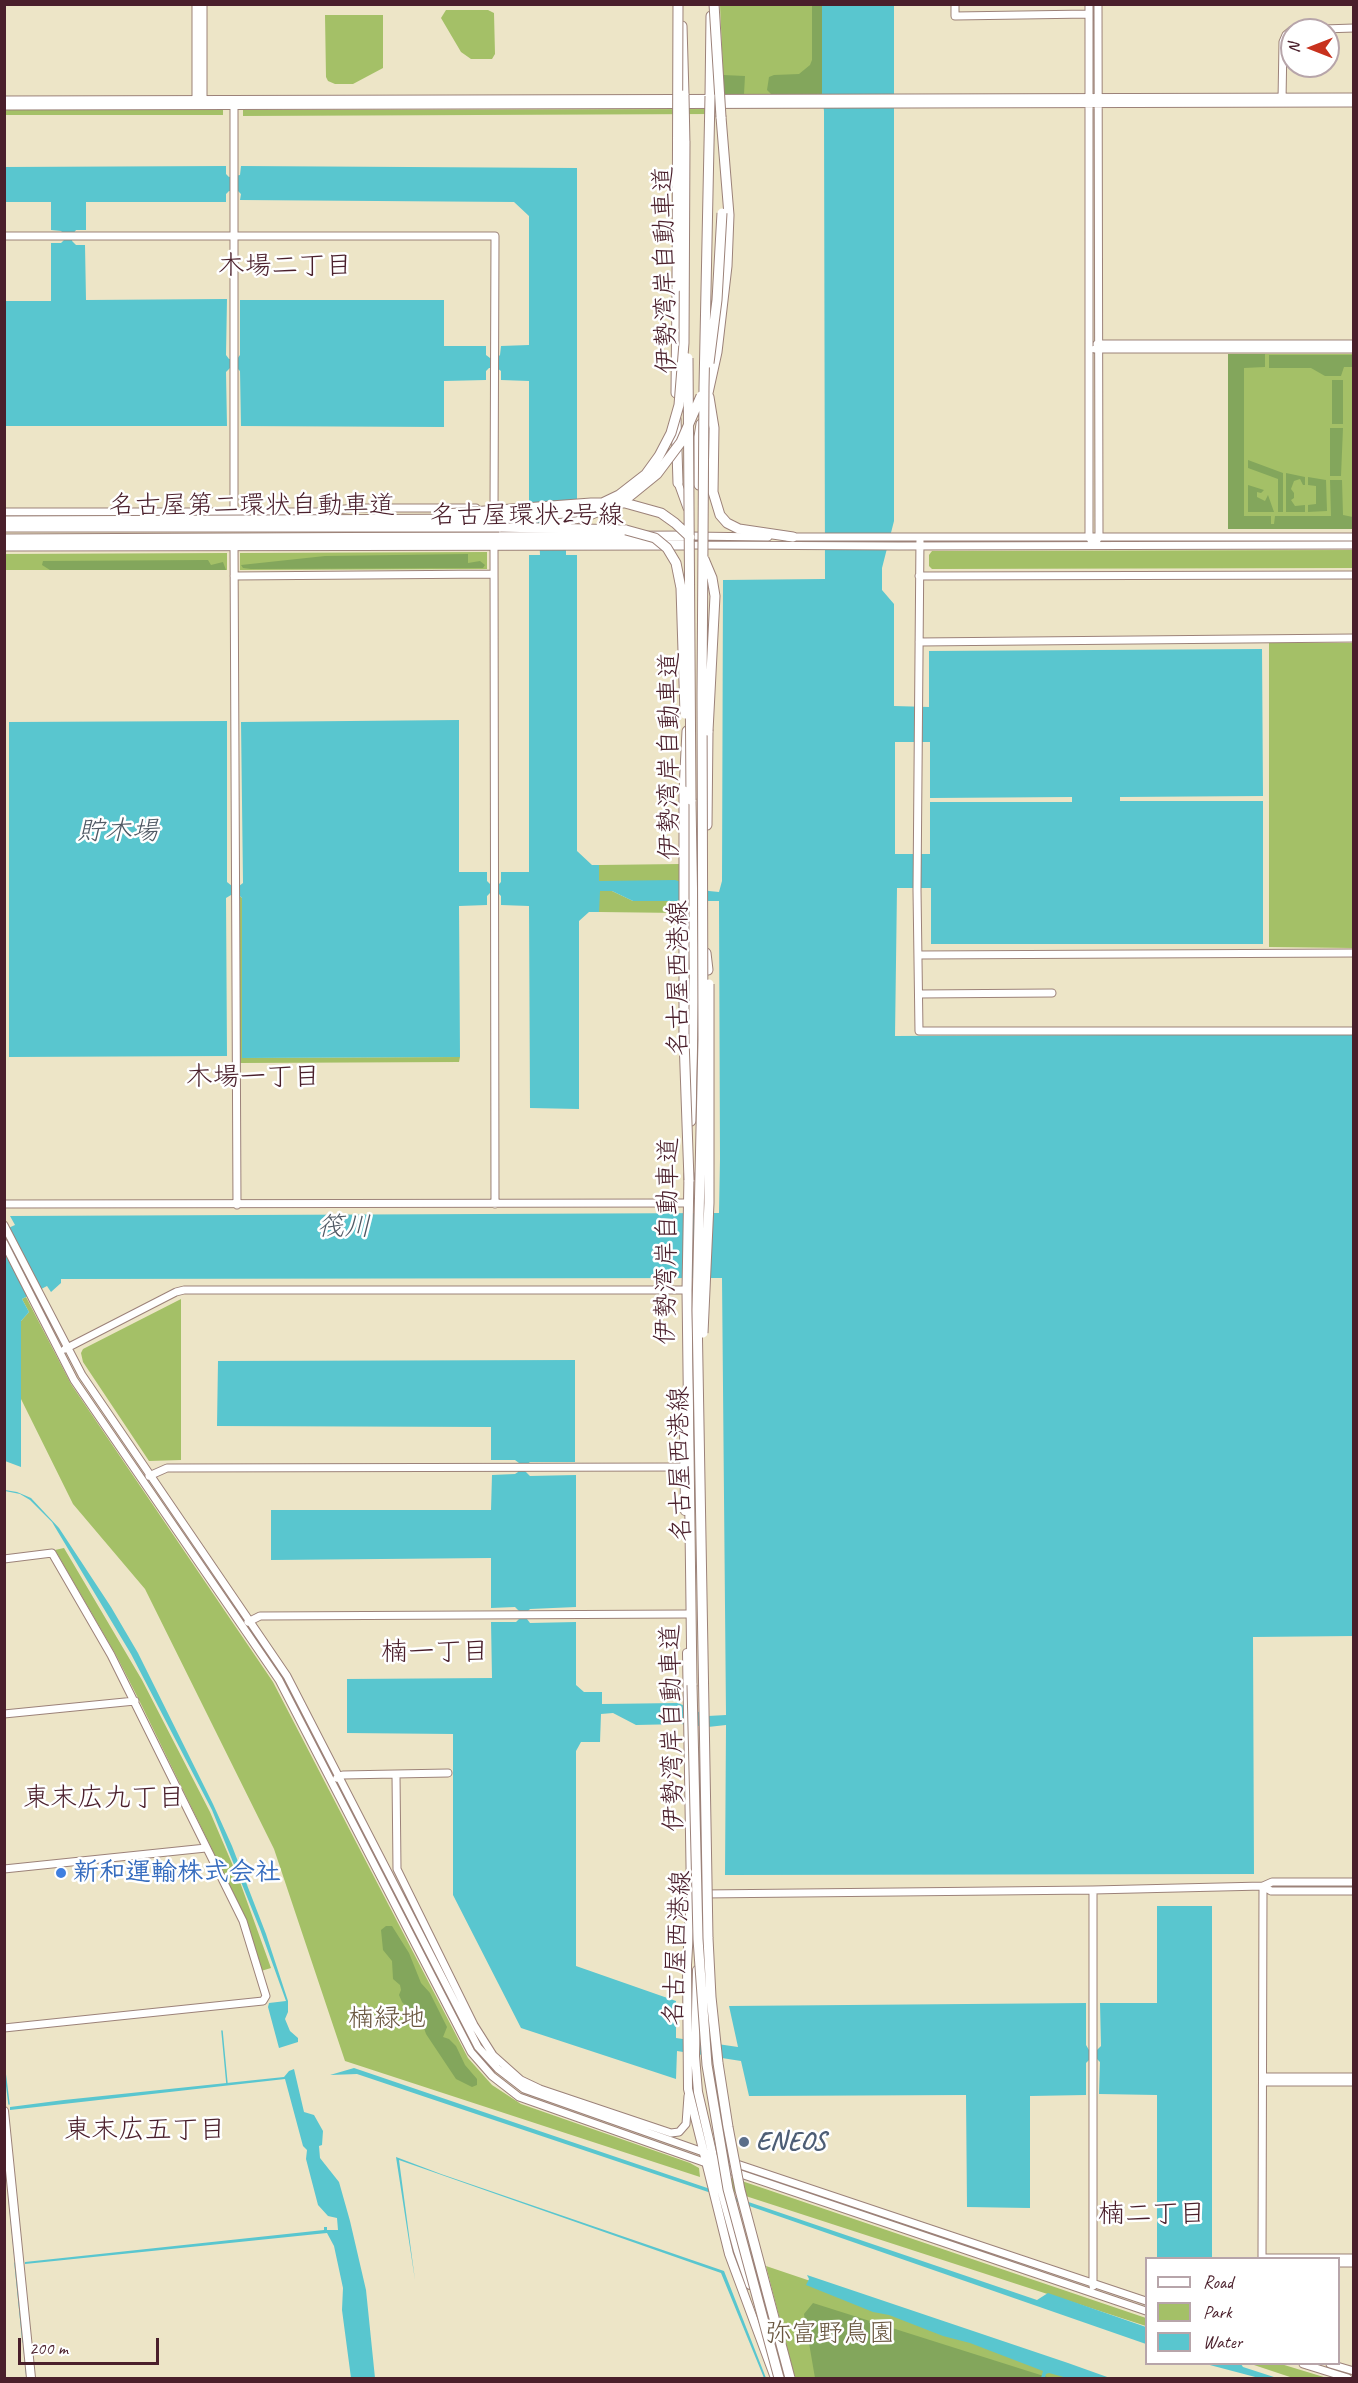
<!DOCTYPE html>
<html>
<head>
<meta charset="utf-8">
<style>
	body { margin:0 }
	#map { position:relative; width:1358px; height:2383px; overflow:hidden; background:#ede5c7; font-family:Caveat,sans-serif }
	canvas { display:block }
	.frame { position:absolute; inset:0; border:6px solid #4a1f2b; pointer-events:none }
	.legend { position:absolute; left:1145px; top:2257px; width:195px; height:108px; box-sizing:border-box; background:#fff; border:2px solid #b7a5aa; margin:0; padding:8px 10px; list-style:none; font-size:18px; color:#4a1f2b }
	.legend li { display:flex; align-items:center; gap:12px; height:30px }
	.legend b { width:30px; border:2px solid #b7a5aa }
	.north { position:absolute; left:1280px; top:18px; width:60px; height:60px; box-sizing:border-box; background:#fff; border:2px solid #b7a5aa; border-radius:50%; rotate:270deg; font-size:16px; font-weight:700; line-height:24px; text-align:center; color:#4a1f2b }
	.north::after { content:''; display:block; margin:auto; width:21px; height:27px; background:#c8321e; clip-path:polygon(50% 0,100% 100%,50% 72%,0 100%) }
	.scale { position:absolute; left:18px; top:2338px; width:141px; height:27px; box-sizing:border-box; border:3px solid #4a1f2b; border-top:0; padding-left:8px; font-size:18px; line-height:21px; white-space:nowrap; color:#4a1f2b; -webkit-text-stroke:4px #fff; paint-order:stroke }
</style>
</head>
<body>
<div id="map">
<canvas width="1358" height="2383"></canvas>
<div class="frame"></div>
<ul class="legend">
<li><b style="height:8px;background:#fff"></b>Road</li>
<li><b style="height:16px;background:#a4c067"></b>Park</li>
<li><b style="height:16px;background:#59c6cf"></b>Water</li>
</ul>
<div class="north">N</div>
<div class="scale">200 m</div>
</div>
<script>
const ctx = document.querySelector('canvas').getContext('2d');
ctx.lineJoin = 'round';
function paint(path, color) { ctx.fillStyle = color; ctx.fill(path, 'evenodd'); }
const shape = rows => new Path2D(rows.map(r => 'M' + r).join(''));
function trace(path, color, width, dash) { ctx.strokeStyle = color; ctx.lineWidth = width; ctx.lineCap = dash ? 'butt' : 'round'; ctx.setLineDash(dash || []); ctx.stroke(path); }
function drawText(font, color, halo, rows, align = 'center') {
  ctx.font = font + ' Caveat,"Klee One",sans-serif'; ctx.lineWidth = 5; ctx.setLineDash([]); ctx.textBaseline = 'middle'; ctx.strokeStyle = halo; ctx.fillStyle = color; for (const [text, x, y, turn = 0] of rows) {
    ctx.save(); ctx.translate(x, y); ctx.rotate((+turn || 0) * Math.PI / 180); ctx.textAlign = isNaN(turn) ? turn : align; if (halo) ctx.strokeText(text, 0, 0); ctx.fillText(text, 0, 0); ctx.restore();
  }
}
const green = shape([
	[720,5,822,5,822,94,724,94],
	[446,10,488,10,494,13,495,54,492,59,471,59,461,52,441,18],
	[325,15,383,15,383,68,353,84,335,84,328,81,326,77],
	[223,109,223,115,4,115,5,110],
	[712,109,712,114,243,116,243,110],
	[1228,354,1353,354,1353,529,1228,529],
	[1353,550,1353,568,932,569,929,566,929,555,932,551],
	[487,552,487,569,240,570,240,553],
	[227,553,227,570,5,570,4,554],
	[1269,643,1353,643,1353,948,1269,947],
	[680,864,681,882,599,881,599,865],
	[599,891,612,891,633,901,680,901,680,913,599,912],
	[239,895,242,898,242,1058,460,1057,459,1062,238,1063],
	[26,1297,71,1384,273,1682,468,2058,492,2085,521,2104,690,2163,699,2168,700,2177,345,2061,274,1849,145,1589,73,1504,21,1399,21,1321,29,1312,22,1299],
	[181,1299,181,1460,149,1461,83,1362,81,1353,83,1349],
	[64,1548,142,1680,210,1812,240,1882,271,1968,261,1971,247,1921,139,1700,116,1655,55,1550],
	[733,2178,1146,2318,1146,2326,721,2188,728,2179],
	[766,2266,1098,2378,795,2378],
	[1251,2364,1281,2364,1327,2378,1293,2378]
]);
const forest = shape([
	[812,5,822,5,822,94,771,94,767,90,769,77,774,75,799,74,810,65,812,60],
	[723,75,745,76,744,94,724,94],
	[1228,354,1265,354,1265,367,1244,368,1244,516,1271,516,1271,524,1274,524,1275,516,1331,516,1330,480,1342,480,1343,515,1353,517,1353,529,1228,529],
	[1269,355,1353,355,1353,367,1344,367,1341,376,1325,376,1311,368,1269,368],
	[1332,380,1343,380,1343,424,1332,424],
	[1330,428,1343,428,1341,476,1330,476],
	[1248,460,1283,473,1283,512,1278,512,1278,479,1248,468],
	[1286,473,1305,477,1305,485,1303,485,1300,479,1294,481,1291,489,1294,493,1294,498,1291,500,1295,506,1305,505,1305,512,1286,512],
	[1308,477,1326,480,1327,511,1308,512,1308,505,1316,504,1316,486,1308,485],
	[1248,485,1264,490,1261,493,1257,492,1257,497,1265,501,1268,495,1274,512,1248,512],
	[468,554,468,563,480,561,485,565,483,568,251,569,243,568,241,565,325,556],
	[208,560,211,565,223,562,226,570,50,570,42,565,43,561],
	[386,1926,392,1926,409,1953,421,1983,430,1993,447,2027,443,2037,449,2039,456,2046,465,2065,477,2079,477,2085,472,2087,456,2079,426,2034,423,2025,402,2002,399,1995,401,1990,400,1985,393,1979,392,1961,383,1950,381,1930],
	[813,2303,1050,2378,815,2378,804,2314]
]);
const water = shape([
	[822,5,894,5,894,521,882,568,882,590,894,604,894,706,929,707,929,651,1262,649,1263,796,1120,797,1120,801,1263,801,1263,944,931,944,931,888,897,888,895,1036,1353,1034,1353,1636,1253,1637,1254,1874,725,1875,726,1725,708,1727,681,1724,636,1725,613,1713,601,1714,600,1742,581,1742,576,1751,576,1966,676,2001,676,2038,738,2047,729,2006,1086,2003,1086,2045,1089,2050,1097,2050,1101,2046,1100,2003,1157,2003,1157,1906,1212,1906,1212,2258,1157,2258,1157,2095,1099,2094,1100,2062,1097,2059,1090,2059,1086,2063,1086,2095,1030,2096,1030,2208,967,2207,966,2095,749,2096,741,2061,677,2051,676,2079,521,2028,453,1895,453,1734,347,1733,347,1679,492,1678,491,1622,516,1622,519,1619,519,1611,515,1607,491,1608,491,1558,271,1560,271,1510,491,1510,492,1475,515,1474,518,1472,519,1463,515,1460,491,1460,491,1427,217,1426,218,1361,575,1360,575,1462,530,1462,525,1466,525,1471,530,1476,576,1475,576,1607,530,1609,527,1612,527,1619,530,1623,576,1622,576,1685,584,1692,602,1692,602,1704,678,1703,708,1716,726,1715,722,1278,61,1279,61,1283,51,1292,47,1286,22,1299,29,1312,21,1321,21,1467,5,1461,4,1230,15,1225,10,1216,719,1213,720,1159,719,901,633,901,612,891,600,891,599,912,589,912,579,921,579,1109,530,1108,529,906,501,905,501,896,498,893,490,893,487,896,487,905,459,906,460,1057,242,1058,242,898,239,895,231,895,226,898,227,1056,9,1057,9,722,227,721,227,882,232,886,239,886,243,883,241,722,459,720,459,872,487,872,487,881,491,885,498,885,501,882,501,872,529,872,529,555,540,555,539,531,529,530,529,381,501,380,501,371,497,368,489,368,486,371,486,380,444,381,444,427,241,426,240,371,237,368,230,368,226,372,227,426,5,426,5,301,51,301,51,243,61,243,64,240,64,234,61,231,51,230,51,202,5,202,4,167,226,166,226,174,229,177,240,175,241,166,577,168,577,531,566,531,566,555,577,555,577,851,592,865,599,865,599,881,675,880,709,891,719,892,722,881,723,580,825,579,824,111,822,94],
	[229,191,238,191,241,194,240,200,514,202,529,216,529,345,501,346,500,355,497,358,490,358,486,355,486,346,444,346,444,300,240,300,240,355,237,359,229,359,226,355,227,299,86,300,85,245,76,245,72,241,73,234,76,230,86,230,86,202,226,202,226,194],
	[895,742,930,742,930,798,1072,797,1072,802,930,802,930,854,895,854],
	[5,1490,17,1492,31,1498,59,1528,111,1607,138,1653,213,1804,232,1846,266,1934,288,2001,288,2012,285,2019,290,2031,298,2038,298,2042,279,2048,268,2007,269,2003,286,2001,260,1929,212,1810,131,1654,52,1522,30,1500,20,1494,5,1491],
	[354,2068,1037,2300,1048,2293,1146,2327,1146,2344,732,2200,357,2074,330,2075],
	[294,2069,304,2112,314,2115,323,2131,322,2145,319,2146,320,2158,339,2182,350,2221,366,2290,375,2378,351,2378,342,2310,343,2288,334,2246,327,2233,25,2264,25,2262,324,2230,324,2227,327,2227,327,2230,338,2230,337,2218,328,2216,318,2205,306,2159,307,2150,303,2146,285,2079,10,2110,10,2107,64,2100,284,2077,289,2071],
	[396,2157,441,2174,724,2271,766,2378,764,2378,721,2273,399,2160,415,2280],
	[807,2275,1068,2363,1110,2378,1067,2378,1049,2373,1046,2374,1045,2378,1041,2378,1043,2371,970,2343,943,2336,889,2315,873,2312,806,2285,809,2279],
	[1206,2364,1241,2364,1243,2367,1277,2378,1259,2378]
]);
const stream = shape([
	[222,2031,227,2084],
	[4,2064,9,2104],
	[4,2155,6,2172],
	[9,2198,15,2258],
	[15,2263,23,2342],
	[24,2347,27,2378]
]);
const tertiary = shape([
	[196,4,196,103],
	[203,4,203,104],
	[955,4,955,16,1089,14],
	[1089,4,1089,537,1094,545,1099,537,1098,4],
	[1293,30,1354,28],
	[4,100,1354,97],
	[1282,100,1283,42,1286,35,1292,30],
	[234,105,234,523],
	[4,106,1354,103],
	[4,236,495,236,494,513],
	[1097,344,1354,344],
	[1095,349,1354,349],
	[678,483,687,508],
	[4,512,317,512,354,508,476,508],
	[690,536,768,537],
	[788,537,1354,537],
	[920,538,917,890,919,1031,1354,1031],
	[234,543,237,1205],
	[690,543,690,545,899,546,1354,545],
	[494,546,495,1204],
	[234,576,494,574],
	[919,576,1354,575],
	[919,642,1354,638],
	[919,955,1354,953],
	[919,994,1052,993],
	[4,1204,685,1203],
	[4,1225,82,1375,287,1676,478,2047,498,2069,524,2089,706,2153],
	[4,1243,74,1380,279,1680,471,2052,492,2076,519,2097,709,2164],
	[65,1349,176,1292,184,1290,684,1290],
	[149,1476,167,1468,684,1467],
	[4,1559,52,1553,111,1655,243,1921,266,1996,263,2001,4,2028],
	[248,1622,260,1616,688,1614],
	[4,1714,135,1701],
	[396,1775,397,1869,474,2025,493,2055,521,2080,540,2089,671,2133,679,2132,686,2124,688,2096],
	[337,1778,343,1775,448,1773],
	[4,1869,206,1848],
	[1263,1886,1271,1891,1354,1891],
	[1093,1890,1093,2286],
	[703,1894,1093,1890,1263,1886,1272,1882,1354,1882],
	[1263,2077,1354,2077],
	[1263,2082,1354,2082],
	[719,2158,1146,2301],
	[723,2168,1146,2311],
	[1262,2258,1263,1886],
	[1262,2258,1354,2258],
	[1338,2263,1354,2263],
	[1303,2364,1348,2378],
	[1330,2364,1354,2371]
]);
const secondary = shape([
	[4,2111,31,2378]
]);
const primary = shape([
	[684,1431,685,1511],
	[687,1653,691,1895,687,1965,688,2089,729,2254,775,2378],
	[701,1921,703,1889],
	[697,1970,695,2056,698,2092,718,2178,738,2251,750,2285]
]);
const trunk = shape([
	[4,539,690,536],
	[4,546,690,545]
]);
const motorway = shape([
	[682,26,684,95],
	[710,96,711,16],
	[676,393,677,287],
	[709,397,714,428,713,492,720,515,727,523,739,529,793,537],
	[706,402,717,352,727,266,729,215,721,117],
	[676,419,678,483],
	[699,485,699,437,701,424],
	[546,524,585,517],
	[499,527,626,530],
	[684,791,687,731],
	[707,825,708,731],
	[706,953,708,970],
	[691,1121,694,977,691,800],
	[689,1174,687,1290,692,1685]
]);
const motorwayBridge = shape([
	[714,4,721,117],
	[684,95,685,146],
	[710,96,704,387,702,695,703,1039,697,1310,708,1938,711,1997,718,2063,728,2127,740,2190,790,2378],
	[677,287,678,4],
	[688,358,691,800],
	[709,363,717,300,722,213],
	[445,514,591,503,625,503,661,513,675,523,690,537],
	[585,517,625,500,657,474,681,442,701,396],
	[4,521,498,519,575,512,596,506,619,495,646,474,659,456,671,433,679,405,684,343,685,141],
	[4,527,499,527],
	[626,530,655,538,667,548,676,563,681,588,685,714],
	[704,559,712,578,715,596,708,731],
	[684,791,684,1039,689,1180],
	[703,1333,709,1203,709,984],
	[692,1685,698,1939,707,2065,728,2189,779,2378]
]);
const markers = [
	[61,1873,6,"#3f7fe0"],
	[744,2142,6,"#5c6f8a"]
];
const streetNames = [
	["伊勢湾岸自動車道",666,270,-91],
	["名古屋第二環状自動車道",252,506],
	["名古屋環状2号線",527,516],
	["伊勢湾岸自動車道",670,756,-90],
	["名古屋西港線",679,978,-90],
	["伊勢湾岸自動車道",668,1241,-89],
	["名古屋西港線",681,1464,-91],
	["伊勢湾岸自動車道",673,1728,-91],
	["名古屋西港線",678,1948,-87]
];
const shopNames = [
	["新和運輸株式会社",73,1873]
];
const parkNames = [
	["楠緑地",387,2019],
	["弥富野鳥園",830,2334]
];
const serviceNames = [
	["ENEOS",756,2142]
];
const neighbourhoodNames = [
	["木場二丁目",285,267],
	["木場一丁目",253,1078],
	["楠一丁目",435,1653],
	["東末広九丁目",104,1799],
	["東末広五丁目",145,2131],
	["楠二丁目",1152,2215]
];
const waterNames = [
	["貯木場",118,832],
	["筏川",344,1228]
];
paint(green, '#a4c067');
paint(forest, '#83a65c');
paint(water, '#59c6cf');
trace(stream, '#59c6cf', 1.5);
trace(tertiary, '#9c8279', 9);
trace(secondary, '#9c8279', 10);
trace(primary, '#9c8279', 10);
trace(trunk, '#9c8279', 11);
trace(motorway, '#9c8279', 11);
trace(tertiary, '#fff', 7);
trace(secondary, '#fff', 8);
trace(primary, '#fff', 8);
trace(trunk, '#fff', 9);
trace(motorway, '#fff', 9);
trace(motorwayBridge, '#9c8279', 11, []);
trace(motorwayBridge, '#fff', 9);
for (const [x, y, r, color] of markers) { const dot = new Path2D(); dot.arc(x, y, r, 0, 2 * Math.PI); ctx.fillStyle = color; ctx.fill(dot); trace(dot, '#fff', 2); }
drawText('26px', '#4a1f2b', '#fff', streetNames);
drawText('bold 26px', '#366cbe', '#fff', shopNames, 'left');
drawText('26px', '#6a5740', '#fff', parkNames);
drawText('bold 26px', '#4e5e75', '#fff', serviceNames, 'left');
drawText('27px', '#4a1f2b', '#fff', neighbourhoodNames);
drawText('italic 27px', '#4f5964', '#fff', waterNames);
</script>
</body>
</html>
